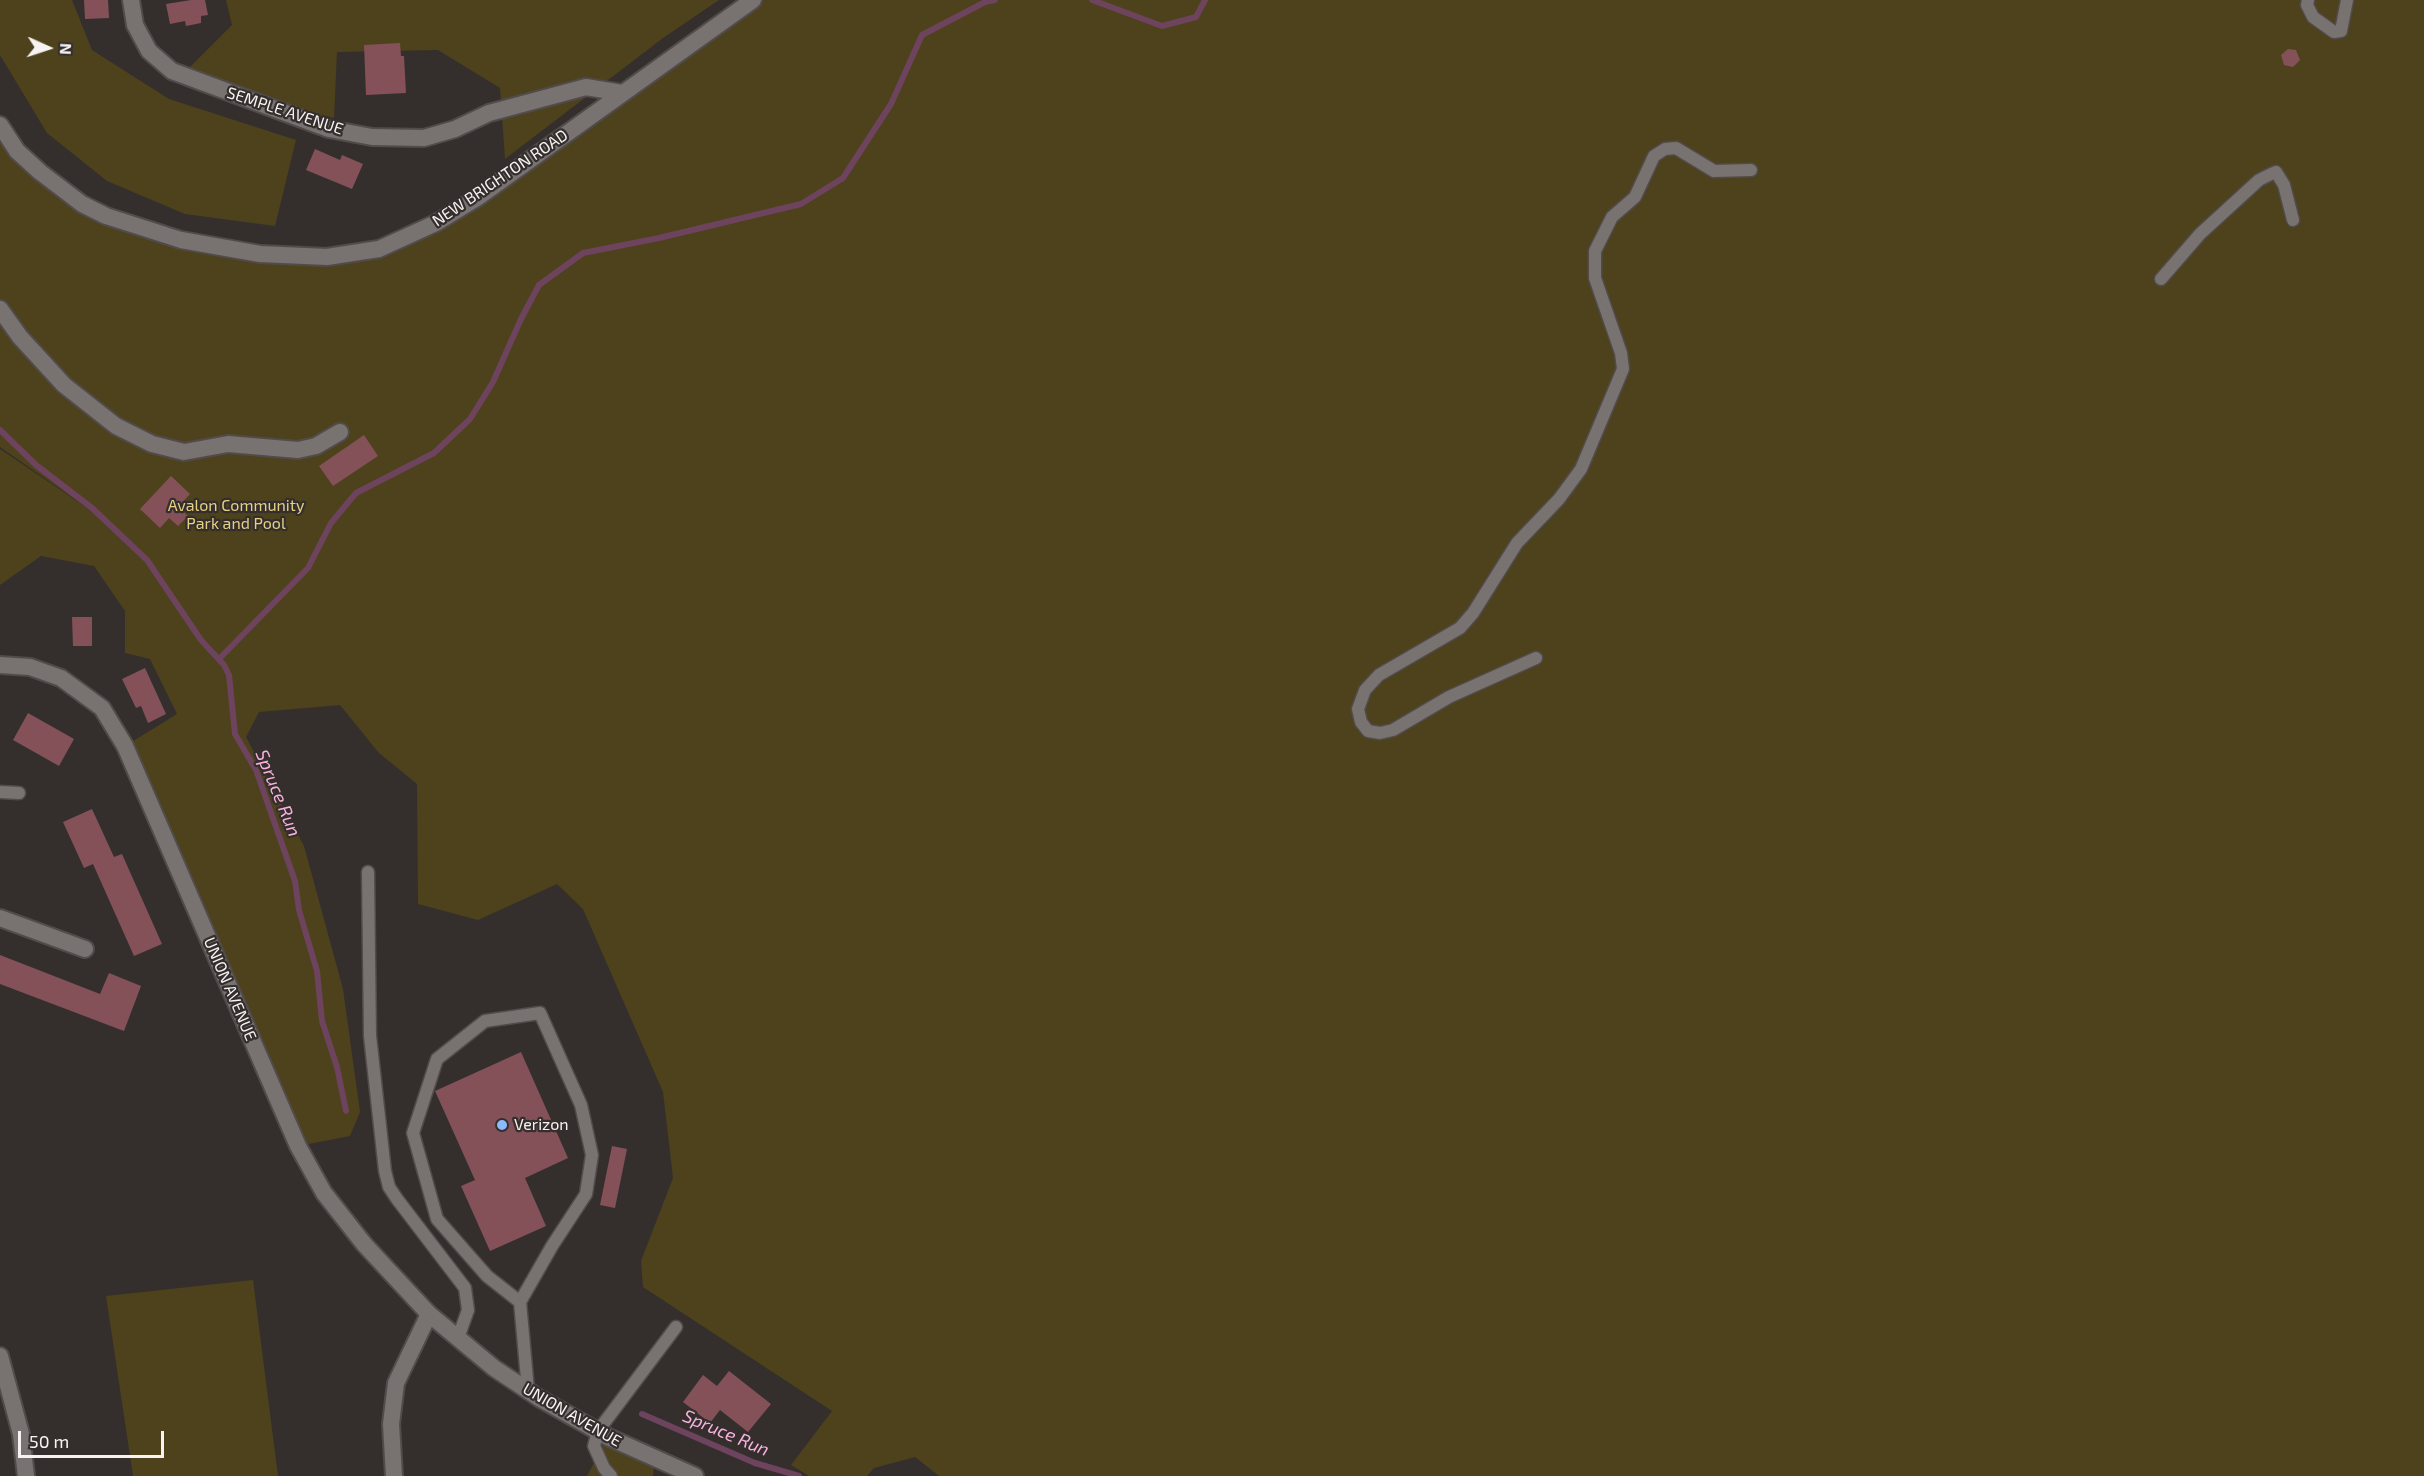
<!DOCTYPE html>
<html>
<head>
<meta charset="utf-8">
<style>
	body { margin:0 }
	#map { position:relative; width:2424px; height:1476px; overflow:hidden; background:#342f2d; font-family:"Exo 2",sans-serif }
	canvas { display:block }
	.north { position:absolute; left:18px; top:18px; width:60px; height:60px; -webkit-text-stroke:4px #342f2d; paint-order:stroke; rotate:93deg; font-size:16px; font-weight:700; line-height:24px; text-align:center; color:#f7f3f2 }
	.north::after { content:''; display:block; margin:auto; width:21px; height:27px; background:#f7f3f2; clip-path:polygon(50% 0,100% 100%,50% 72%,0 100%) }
	.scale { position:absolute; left:18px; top:1431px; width:146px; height:27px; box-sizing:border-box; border:3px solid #f7f3f2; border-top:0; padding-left:8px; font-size:18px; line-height:21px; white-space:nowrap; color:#f7f3f2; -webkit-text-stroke:4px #342f2d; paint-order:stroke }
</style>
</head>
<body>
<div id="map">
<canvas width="2424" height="1476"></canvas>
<div class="north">N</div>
<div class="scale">50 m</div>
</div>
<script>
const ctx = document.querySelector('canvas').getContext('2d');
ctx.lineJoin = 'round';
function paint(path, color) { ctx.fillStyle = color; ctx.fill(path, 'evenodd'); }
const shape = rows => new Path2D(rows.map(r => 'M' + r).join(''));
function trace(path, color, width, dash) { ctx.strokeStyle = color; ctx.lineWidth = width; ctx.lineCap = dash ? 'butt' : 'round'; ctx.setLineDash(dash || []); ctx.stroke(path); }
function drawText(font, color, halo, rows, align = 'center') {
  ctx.font = font + ' "Exo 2",sans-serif'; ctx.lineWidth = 4.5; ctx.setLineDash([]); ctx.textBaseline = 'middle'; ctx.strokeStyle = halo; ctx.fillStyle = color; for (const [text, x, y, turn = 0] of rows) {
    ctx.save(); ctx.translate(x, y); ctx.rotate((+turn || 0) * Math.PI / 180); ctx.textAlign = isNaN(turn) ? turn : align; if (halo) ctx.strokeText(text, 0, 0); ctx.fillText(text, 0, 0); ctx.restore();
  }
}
const green = shape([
	[0,0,72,0,92,50,169,99,296,140,275,226,185,214,107,181,47,133,0,55],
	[226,0,719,0,663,38,505,159,500,88,438,50,337,52,334,118,264,101,189,68,232,25],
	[753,0,2424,0,2424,1476,939,1476,915,1457,874,1468,867,1476,809,1476,791,1465,832,1411,643,1287,641,1261,673,1178,663,1092,583,909,557,884,478,920,418,904,417,784,379,753,340,705,259,712,246,737,304,846,343,989,360,1112,350,1136,298,1146,125,746,177,714,150,659,125,653,125,611,94,566,41,556,0,585,0,449,102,518,0,447,0,125,40,172,136,226,303,257,403,240],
	[253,1280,278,1476,133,1476,106,1296],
	[608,1437,655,1459,653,1476,587,1476]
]);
const stream = shape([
	[1092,0,1162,26,1196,17,1205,0],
	[0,430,36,465,92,508,147,560,201,640,224,665,229,675,235,734,256,770,295,881,299,910,317,971,322,1021,337,1067,346,1111],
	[219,659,308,568,331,523,356,493,434,453,470,419,493,382,521,319,539,285,583,253,659,238,801,204,843,178,891,104,922,35,985,2,995,0],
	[642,1414,755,1463,799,1476]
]);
const building = shape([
	[84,0,108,0,109,18,85,19],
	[191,0,205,0,208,15,201,16,201,23,186,26,185,21,170,24,166,4],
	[400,43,401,56,404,56,406,93,366,95,364,45],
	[2288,49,2296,50,2300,60,2293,67,2284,65,2281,55],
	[315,149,340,160,342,155,363,164,352,189,306,170],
	[364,435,378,456,333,486,319,466],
	[171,476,190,494,178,507,188,516,178,526,169,518,160,528,140,509],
	[72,617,92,617,92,646,73,646],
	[145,668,166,714,148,723,141,706,136,708,122,679],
	[28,713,74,739,59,766,13,740],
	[92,809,114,857,122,854,162,944,134,956,93,864,84,868,63,822],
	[0,955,100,994,109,973,141,986,124,1031,0,984],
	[521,1052,568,1158,525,1178,546,1226,490,1251,461,1186,475,1180,435,1091],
	[612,1146,627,1149,615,1208,600,1205],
	[729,1371,771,1404,748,1432,720,1410,710,1423,683,1402,703,1375,717,1386]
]);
const service = shape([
	[2308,0,2307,5,2313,17,2334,32,2341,31,2347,0],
	[2161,279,2200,234,2259,180,2271,174,2276,172,2284,185,2293,220],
	[1536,658,1449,697,1393,730,1380,733,1368,731,1361,722,1358,709,1365,690,1379,675,1460,628,1473,613,1517,543,1559,499,1581,469,1623,369,1621,353,1595,278,1595,251,1612,217,1635,197,1654,156,1665,149,1676,148,1714,171,1751,170],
	[0,792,19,793],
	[368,872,370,1036,385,1171,389,1187,397,1199,465,1288,468,1310,458,1338],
	[520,1302,487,1276,437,1219,413,1133,437,1059,485,1021,540,1013,581,1105,592,1155,586,1194,552,1246,520,1302,528,1390],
	[611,1476,604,1468,594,1446,598,1431,676,1327]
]);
const minor = shape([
	[131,0,135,25,149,51,172,71,329,129,372,137,424,138,455,129,489,113,586,87,622,93],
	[0,309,20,337,64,385,116,426,152,444,184,452,228,444,298,450,316,446,340,432],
	[0,918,85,949],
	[0,1356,21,1434,26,1476],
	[394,1476,391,1424,396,1383,429,1314]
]);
const tertiary = shape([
	[0,125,17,151,40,172,82,204,106,216,181,240,260,254,327,257,379,249,436,223,477,198,753,0],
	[0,665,30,667,61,678,102,708,125,746,298,1146,324,1193,364,1244,429,1314,494,1368,539,1398,608,1437,695,1476]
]);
const markers = [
	[502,1125,6,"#8abafc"]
];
const streetNames = [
	["SEMPLE AVENUE",285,111,18],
	["NEW BRIGHTON ROAD",500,178,-34],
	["UNION AVENUE",230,989,67],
	["UNION AVENUE",572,1415,30]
];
const parkNames = [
	["Avalon Community",236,506],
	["Park and Pool",236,524]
];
const poiNames = [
	["Verizon",514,1125]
];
const waterNames = [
	["Spruce Run",278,793,68],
	["Spruce Run",726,1433,23]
];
paint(green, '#4d421c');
trace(stream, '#6d435e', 6);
paint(building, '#845159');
trace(service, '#514c4b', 15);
trace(minor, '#514c4b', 20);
trace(tertiary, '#514c4b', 20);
trace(service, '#787270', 12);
trace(minor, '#787270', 16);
trace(tertiary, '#787270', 16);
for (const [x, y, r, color] of markers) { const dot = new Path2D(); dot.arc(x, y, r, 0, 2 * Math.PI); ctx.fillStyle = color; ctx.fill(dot); trace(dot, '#342f2d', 2); }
drawText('16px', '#f7f3f2', '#342f2d', streetNames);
drawText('16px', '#e5d083', '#342f2d', parkNames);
drawText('16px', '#f7f3f2', '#342f2d', poiNames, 'left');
drawText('italic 18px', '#f9b2de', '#342f2d', waterNames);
</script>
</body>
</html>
